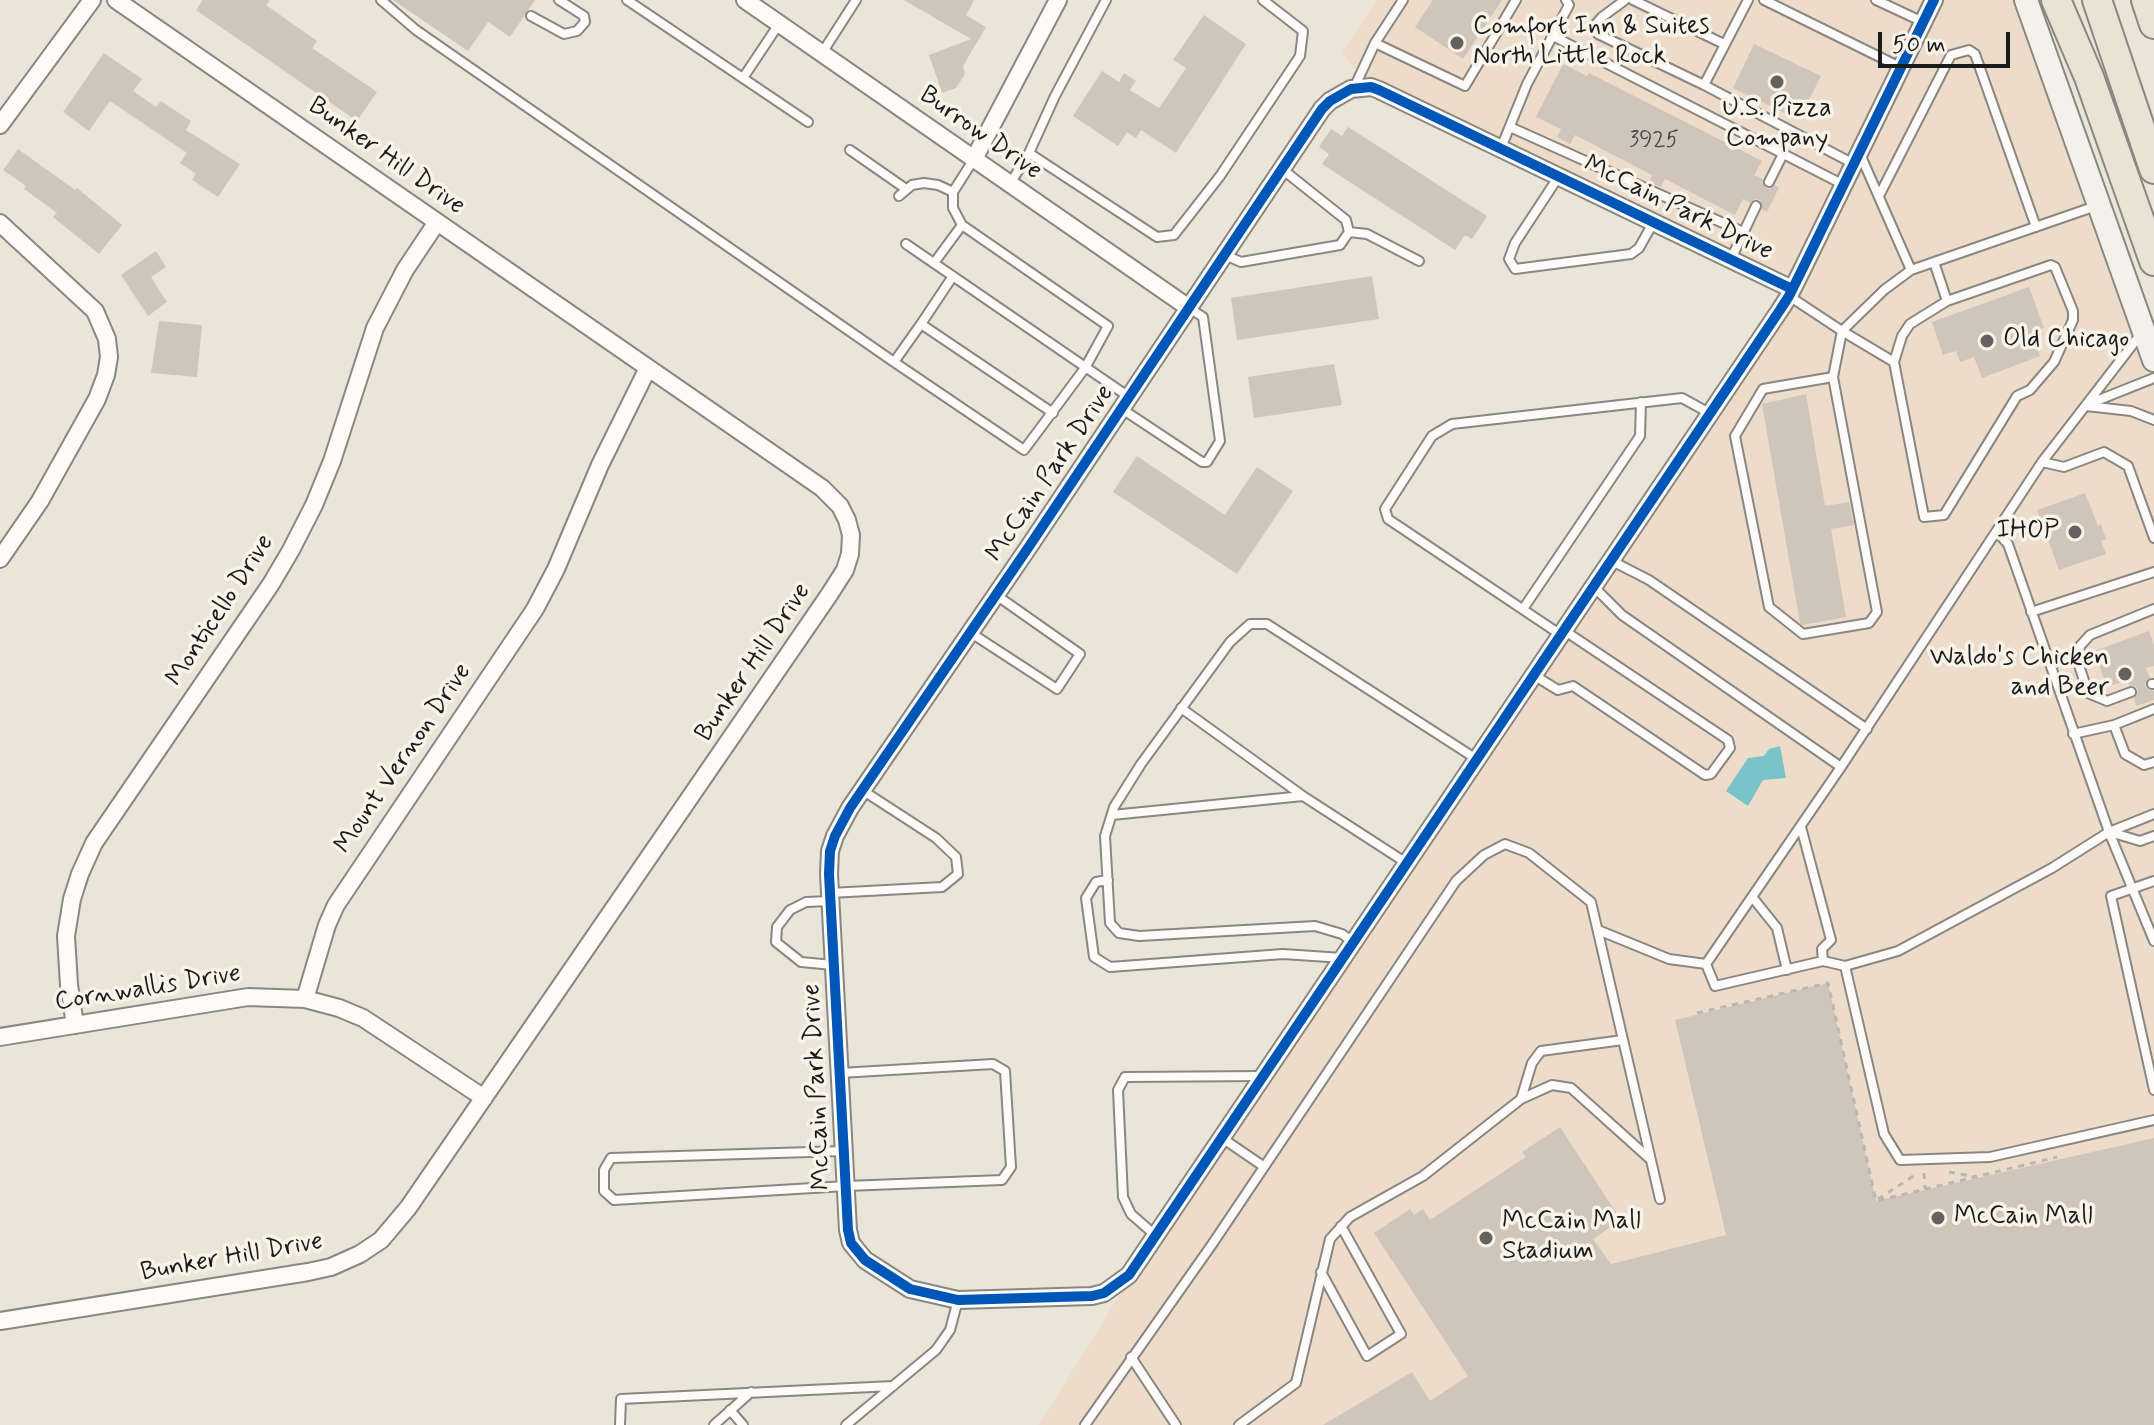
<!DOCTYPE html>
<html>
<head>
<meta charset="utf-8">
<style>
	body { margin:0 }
	#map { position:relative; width:2154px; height:1425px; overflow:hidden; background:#e9e5d8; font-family:Mynerve,sans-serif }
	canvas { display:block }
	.scale { position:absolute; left:1878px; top:32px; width:132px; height:36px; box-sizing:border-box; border:4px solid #1c1c1c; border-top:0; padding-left:10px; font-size:24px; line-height:28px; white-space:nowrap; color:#1c1c1c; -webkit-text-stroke:6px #f7f3e8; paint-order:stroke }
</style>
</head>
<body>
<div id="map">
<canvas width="2154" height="1425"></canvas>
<div class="scale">50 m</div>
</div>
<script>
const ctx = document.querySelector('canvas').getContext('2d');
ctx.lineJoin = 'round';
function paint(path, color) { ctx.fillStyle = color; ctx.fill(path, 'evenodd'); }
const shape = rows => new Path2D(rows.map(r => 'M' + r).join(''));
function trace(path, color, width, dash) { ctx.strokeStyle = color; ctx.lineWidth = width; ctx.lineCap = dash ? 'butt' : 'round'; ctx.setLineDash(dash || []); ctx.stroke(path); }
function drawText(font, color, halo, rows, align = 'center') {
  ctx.font = font + ' Mynerve,sans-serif'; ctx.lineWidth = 7; ctx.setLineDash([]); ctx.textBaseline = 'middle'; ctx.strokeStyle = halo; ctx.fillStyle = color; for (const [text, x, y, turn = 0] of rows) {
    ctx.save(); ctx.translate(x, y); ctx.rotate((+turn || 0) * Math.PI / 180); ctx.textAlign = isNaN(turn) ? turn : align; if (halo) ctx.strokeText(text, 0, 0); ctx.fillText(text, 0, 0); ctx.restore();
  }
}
const built = shape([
	[1377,0,2026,0,2154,359,2154,1425,1039,1425,1156,1236,1792,289,1371,87,1342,53]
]);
const water = shape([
	[1780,746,1786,778,1763,780,1748,806,1726,791,1748,758,1764,756,1769,749]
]);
const building = shape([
	[203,0,270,0,266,5,317,41,312,48,377,92,357,121,196,10],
	[393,0,535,0,510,37,488,22,468,51],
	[904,0,974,0,966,15,986,27,963,66,965,74,956,88,942,93,929,55,971,39],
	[1433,0,1502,0,1463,59,1415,27],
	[1204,15,1246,44,1176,153,1141,130,1136,138,1127,132,1118,146,1073,116,1102,71,1119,82,1124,73,1136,81,1130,90,1159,108,1186,68,1173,60],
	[1754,44,1821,76,1799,120,1733,88],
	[104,53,142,79,133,91,156,107,161,101,191,121,186,130,240,164,218,197,192,180,196,174,180,163,187,153,110,101,89,131,63,112],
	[1563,64,1587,76,1589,73,1762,161,1754,175,1763,179,1765,188,1770,189,1775,185,1779,188,1767,212,1762,209,1760,200,1755,199,1750,203,1743,199,1735,215,1665,179,1661,187,1649,182,1652,175,1575,135,1570,144,1557,137,1561,129,1536,117],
	[1348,127,1487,216,1472,239,1465,235,1455,250,1322,164,1329,154,1319,147,1331,129,1342,136],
	[18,149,75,190,77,188,122,225,99,254,53,217,57,213,24,189,26,186,3,170],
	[156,251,166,267,151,277,167,302,148,316,121,275],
	[1372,276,1379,319,1237,340,1231,298],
	[2029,287,2044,328,2032,332,2040,356,1982,378,1974,357,1960,362,1956,351,1943,355,1932,322],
	[159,321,202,325,197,377,151,373],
	[1334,364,1342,405,1254,418,1248,377],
	[1806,394,1825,506,1849,502,1854,525,1831,529,1846,617,1803,625,1800,623,1762,404],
	[1137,456,1225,515,1257,467,1293,491,1237,574,1113,492],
	[2085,493,2098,526,2101,524,2106,539,2101,541,2106,554,2059,570,2037,510],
	[2149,631,2154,645,2154,666,2146,668,2150,678,2145,685,2148,690,2154,691,2154,700,2136,706,2134,698,2138,690,2135,686,2129,685,2127,680,2107,687,2094,651],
	[1828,983,1876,1201,2154,1138,2154,1425,1323,1425,1412,1372,1430,1401,1468,1376,1374,1233,1410,1209,1414,1215,1423,1209,1430,1220,1526,1157,1522,1152,1560,1127,1621,1220,1593,1239,1611,1264,1726,1235,1675,1020]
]);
const path = shape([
	[1697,1013,1828,983,1876,1201,2057,1157],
	[1949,1172,1977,1177],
	[1924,1173,1925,1189],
	[1878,1199,1918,1173]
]);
const service = shape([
	[381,0,416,30,894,362],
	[627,0,808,122],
	[1106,0,1055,96,1029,153,1157,237,1174,235,1220,176,1300,56,1303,31,1263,0],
	[1625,0,1602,17,1596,24,1598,34,1704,85,1854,164],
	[1633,0,1724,44],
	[1764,0,1900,67],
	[1876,0,1923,22],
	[531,16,564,34,577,31,585,22,584,16,559,0],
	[1553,36,1844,185],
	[1375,43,1465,86,1516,0],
	[822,53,856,0],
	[743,78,779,24],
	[1704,85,1748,0],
	[1354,88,1375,43,1403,0],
	[1510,127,1743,232],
	[1501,148,1527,84,1569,5,1566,0],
	[850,150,906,189],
	[1860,154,1911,270],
	[1559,176,1515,243,1509,259,1515,269,1631,254,1639,248,1653,223],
	[1769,182,1783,154],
	[1010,184,1029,153],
	[899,196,912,185,924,183,938,185,953,192],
	[1879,196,1951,55,1969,50,1975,54,2036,227],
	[1349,232,1367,234,1419,261],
	[906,244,1129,397],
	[1225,255,1241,262,1340,245,1349,232,1346,220,1282,169],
	[1731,259,1756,206],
	[1934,262,1947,301],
	[934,263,962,225],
	[953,276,921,324,1053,413],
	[1789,296,1842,331,1884,290,1911,270,2096,206],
	[921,324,894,362,1024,450,1085,368,1108,326,962,225,953,208,953,192,974,159],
	[1833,377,1763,389,1735,436,1769,607,1803,634,1869,623,1877,612,1833,377,1842,331,1894,362,1924,517,1944,515,2017,396,2030,390,2054,362,2073,320,2073,311,2055,267,2051,265,1947,301,1910,324,1902,336,1894,362],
	[2086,405,2154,378],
	[2086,406,2131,411,2154,420],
	[1122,409,1202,462,1207,462,1220,441,1203,317,1189,308],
	[2042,462,2064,467,2104,452,2128,466,2154,538],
	[1997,532,2008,544,2109,832,2154,941],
	[1612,561,1649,580,1867,729],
	[1594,587,1622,615,1841,767],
	[1523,609,1640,436,1641,402],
	[2031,612,2154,572],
	[971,633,1057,689,1080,654,996,595],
	[1561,635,1388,519,1385,509,1432,436,1452,424,1682,398,1711,414],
	[1535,676,1558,690,1573,686,1705,775,1711,774,1730,748,1728,740,1565,631],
	[2152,684,2154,684],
	[2131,692,2107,701,2088,693,2078,662,2080,646,2090,635,2154,609],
	[1181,708,1303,796],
	[2114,725,2125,754,2144,765,2154,762],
	[2073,734,2114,725,2154,709],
	[2154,814,2109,832,2052,868,1898,951,1845,966,1884,1134,1900,1160,1990,1157,2154,1120],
	[1112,815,1303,796,1408,864],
	[1801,827,1831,940,1822,949,1823,961],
	[2110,832,2140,841,2154,836],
	[1108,880,1096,882,1086,898,1094,957,1110,967,1283,954,1343,958],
	[2154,881,2111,896,2154,1090],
	[830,893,942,887,958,874,956,857,936,838,862,790],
	[1753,898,1777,928,1787,970],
	[830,901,806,902,790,910,777,927,776,942,801,962,833,965],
	[1598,930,1669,959,1706,964,1841,767,2042,462,2140,335],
	[1353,942,1342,934,1315,926,1139,936,1119,933,1110,923,1105,836,1114,807,1141,764,1230,642,1250,624,1267,624,1478,760],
	[1706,964,1715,986,1823,961,1845,966],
	[840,1073,993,1064,1005,1071,1011,1167,1002,1180,846,1186,614,1200,604,1191,604,1170,611,1158,844,1151],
	[1521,1099,1552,1085,1571,1088,1650,1159],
	[1222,1138,1263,1166],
	[1155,1235,1131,1214,1123,1197,1118,1090,1125,1077,1263,1076],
	[1321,1272,1367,1356,1401,1334,1341,1226],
	[1131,1357,1176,1425],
	[730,1410,743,1425],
	[620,1425,621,1399,893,1386],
	[714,1425,751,1392],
	[846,1425,936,1350,950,1330,958,1300],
	[1085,1425,1213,1243,1456,881,1484,855,1505,844,1529,853,1591,902,1660,1199],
	[1239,1425,1296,1383,1330,1239,1350,1217,1423,1176,1521,1099,1532,1063,1541,1051,1623,1040]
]);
const minor = shape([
	[745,0,1189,308],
	[0,125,92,0],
	[974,159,1058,0],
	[0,223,95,311,107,339,109,357,106,375,97,399,40,501,0,559],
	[1792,289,1379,90,1371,87,1351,89,1330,101,1322,109,1028,548,850,808,835,836,830,851,829,874,848,1230,851,1243,865,1260,910,1289,958,1300,1092,1296,1104,1293,1129,1275,1780,310,1789,296,1800,274,1934,0],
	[305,999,327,925,336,905,535,609,556,569,600,465,648,368],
	[75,1025,69,985,66,936,72,899,80,874,94,843,271,584,291,550,314,505,332,461,375,328,405,270,437,222],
	[0,1037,248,997,305,999,339,1008,363,1018,484,1098],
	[0,1321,308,1272,331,1267,360,1254,381,1240,408,1208,829,595,845,570,850,554,851,535,847,520,840,506,822,488,116,0]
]);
const secondary = shape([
	[2026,0,2154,360]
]);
const motorway = shape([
	[2056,0,2089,77,2154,261],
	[2097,0,2154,169],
	[2146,0,2154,24]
]);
const cycleway = shape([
	[1792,289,1379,90,1371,87,1351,89,1330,101,1322,109,1028,548,850,808,835,836,830,851,829,874,848,1230,851,1243,865,1260,910,1289,958,1300,1092,1296,1104,1293,1129,1275,1780,310,1789,296,1800,274,1934,0]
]);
const markers = [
	[1457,43,8,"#64625e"],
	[1777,82,8,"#64625e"],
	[1987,341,8,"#64625e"],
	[2075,532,8,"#64625e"],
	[2125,674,8,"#64625e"],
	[1938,1218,8,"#64625e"],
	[1486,1238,8,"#64625e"]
];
const numberNames = [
	["3925",1654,141]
];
const poiNames = [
	["Comfort Inn & Suites",1473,28],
	["North Little Rock",1473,58],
	["U.S. Pizza",1777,110,"center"],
	["Company",1777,140,"center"],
	["Old Chicago",2003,341],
	["IHOP",2059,532,"right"],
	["Waldo's Chicken",2109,659,"right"],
	["and Beer",2109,689,"right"],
	["McCain Mall",1954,1218],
	["McCain Mall",1502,1223],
	["Stadium",1502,1253]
];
const streetNames = [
	["Burrow Drive",980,134,35],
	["Bunker Hill Drive",386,157,35],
	["McCain Park Drive",1678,209,26],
	["McCain Park Drive",1051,474,-56],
	["Monticello Drive",221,611,-57],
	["Bunker Hill Drive",754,663,-56],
	["Mount Vernon Drive",404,759,-56],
	["Cornwallis Drive",148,989,-9],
	["McCain Park Drive",818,1087,-93],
	["Bunker Hill Drive",232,1258,-10]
];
paint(built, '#eedcca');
paint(water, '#78c4c9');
paint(building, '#d0c5bb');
trace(service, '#898781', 12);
trace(minor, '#898781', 20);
trace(secondary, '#898781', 26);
trace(motorway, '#898781', 32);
trace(path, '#b9b8b6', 3, [6, 6]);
trace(service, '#fcfbf9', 8);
trace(minor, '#fcfbf9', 16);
trace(secondary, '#f4f1eb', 22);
trace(motorway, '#e9e2d5', 28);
trace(cycleway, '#0057b8', 10);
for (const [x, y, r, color] of markers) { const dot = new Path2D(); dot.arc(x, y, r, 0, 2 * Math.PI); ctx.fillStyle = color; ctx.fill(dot); trace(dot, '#f7f3e8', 3); }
drawText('22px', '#494644', null, numberNames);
drawText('26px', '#1c1c1c', '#f7f3e8', poiNames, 'left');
drawText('26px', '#1c1c1c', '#f7f3e8', streetNames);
</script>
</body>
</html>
